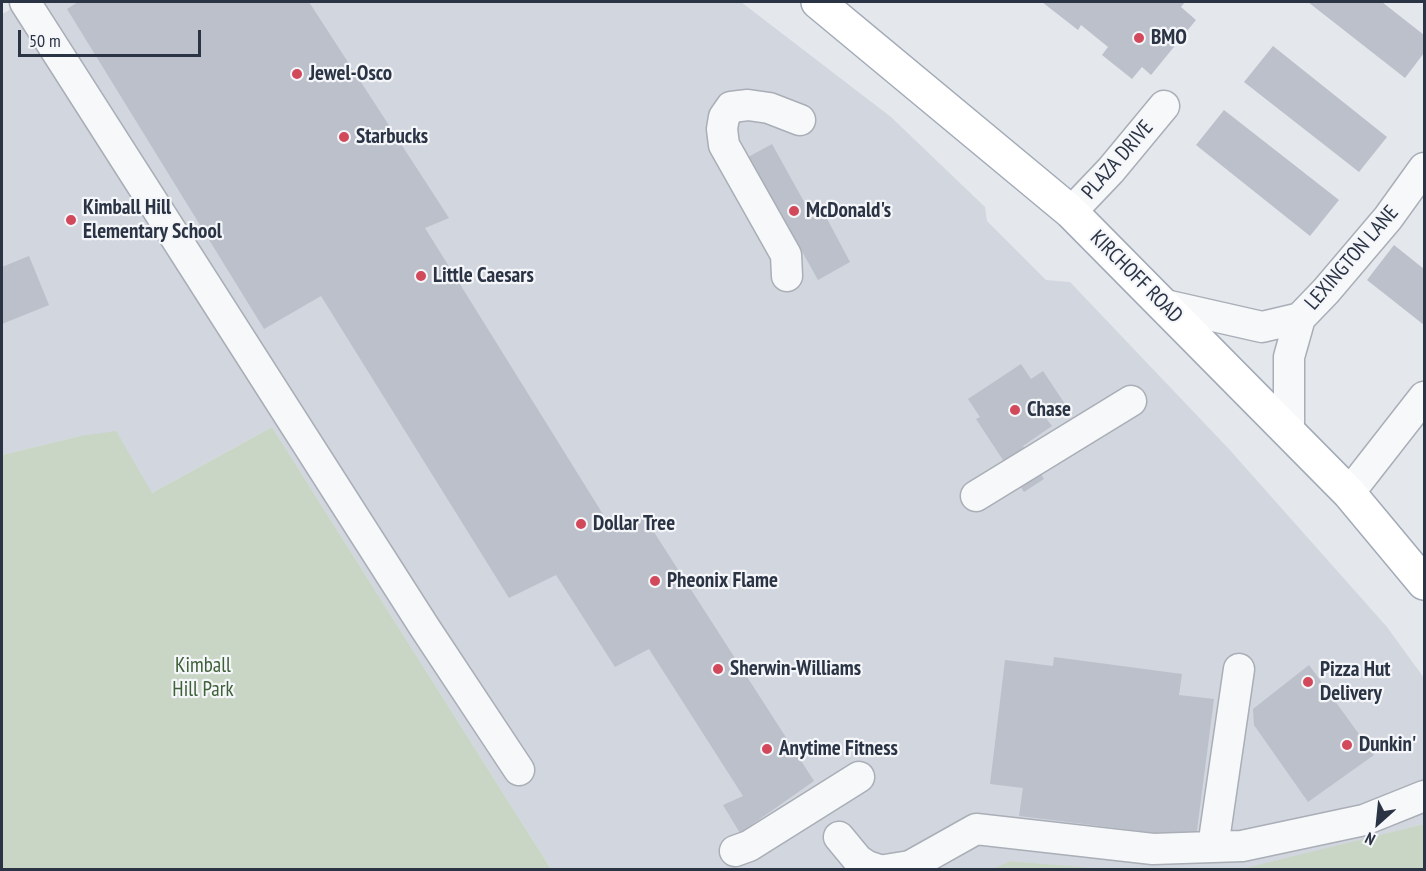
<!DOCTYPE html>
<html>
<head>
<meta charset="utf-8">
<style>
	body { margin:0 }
	#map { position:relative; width:1426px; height:871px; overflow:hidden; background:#e4e7ec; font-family:"PT Sans Narrow",sans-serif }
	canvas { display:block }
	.frame { position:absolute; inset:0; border:3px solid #2b3445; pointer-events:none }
	.north { position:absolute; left:1348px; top:793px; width:60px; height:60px; -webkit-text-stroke:4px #f4f6f9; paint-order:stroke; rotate:207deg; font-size:16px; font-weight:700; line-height:24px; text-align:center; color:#2b3445 }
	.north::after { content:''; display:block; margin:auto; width:21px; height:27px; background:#2b3445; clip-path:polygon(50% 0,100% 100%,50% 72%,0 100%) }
	.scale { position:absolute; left:18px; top:30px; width:183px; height:27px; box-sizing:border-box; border:3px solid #2b3445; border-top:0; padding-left:8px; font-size:18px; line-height:21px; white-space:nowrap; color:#2b3445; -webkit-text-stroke:4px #f4f6f9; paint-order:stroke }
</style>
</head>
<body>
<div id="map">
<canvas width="1426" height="871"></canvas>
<div class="frame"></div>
<div class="north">N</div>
<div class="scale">50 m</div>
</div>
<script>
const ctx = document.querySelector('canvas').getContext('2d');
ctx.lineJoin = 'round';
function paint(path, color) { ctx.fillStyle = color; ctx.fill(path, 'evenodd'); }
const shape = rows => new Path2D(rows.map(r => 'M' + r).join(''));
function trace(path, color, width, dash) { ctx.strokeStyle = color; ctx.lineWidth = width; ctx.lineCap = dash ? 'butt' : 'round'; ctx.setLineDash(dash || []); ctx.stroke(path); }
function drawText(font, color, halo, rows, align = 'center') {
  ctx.font = font + ' "PT Sans Narrow",sans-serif'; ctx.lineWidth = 4.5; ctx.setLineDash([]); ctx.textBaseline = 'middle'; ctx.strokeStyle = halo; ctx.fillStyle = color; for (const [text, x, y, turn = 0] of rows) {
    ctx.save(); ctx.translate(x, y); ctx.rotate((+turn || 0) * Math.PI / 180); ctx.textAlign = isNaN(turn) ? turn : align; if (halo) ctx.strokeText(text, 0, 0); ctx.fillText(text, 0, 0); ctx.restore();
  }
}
const built = shape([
	[15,2,741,2,891,117,985,207,987,221,1046,280,1070,282,1228,448,1387,627,1424,678,1424,824,1242,870,1104,870,1010,861,993,870,551,869,272,427,152,493,80,436,2,455,2,14,8,11]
]);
const green = shape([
	[272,427,551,869,2,869,2,455,80,436,116,431,152,493],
	[1424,824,1424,869,1242,869],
	[1010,861,1104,869,993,869]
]);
const building = shape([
	[78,2,309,2,449,218,425,228,614,532,643,515,814,781,740,833,723,805,743,796,649,649,615,667,556,575,509,598,321,296,264,329,67,9],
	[1042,2,1185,2,1181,7,1196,20,1151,75,1142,67,1132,79,1102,55,1108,47,1081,25,1078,30],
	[1308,2,1382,2,1424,35,1424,53,1405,78],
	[1273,46,1387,137,1359,172,1244,82],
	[1224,110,1339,200,1310,236,1196,145],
	[772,144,813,218,824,213,850,262,818,280,779,210,771,214,741,161],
	[1394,245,1424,269,1424,325,1367,280],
	[29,256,49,305,2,324,2,267],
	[1021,364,1031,379,1043,371,1065,404,1045,417,1052,426,1023,446,1044,479,1024,492,976,419,980,417,968,399],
	[1054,657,1182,674,1179,695,1214,699,1196,838,1019,816,1023,788,990,784,1005,660,1053,666],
	[1309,665,1374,755,1308,802,1254,725,1253,709]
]);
const minor = shape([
	[25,2,425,628,519,770],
	[1071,212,1111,170,1164,106],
	[787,276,786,255,724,145,722,129,724,117,731,107,748,105,769,108,800,120],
	[1165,305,1262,327,1300,318],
	[1289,432,1289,357,1300,318,1326,291,1388,218,1424,168],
	[1349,493,1424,397],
	[976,496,1131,401],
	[839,837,858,860,867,866,879,870],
	[1213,847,1239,669],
	[735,851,749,846,859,777],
	[885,870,910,866,976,829,1153,849,1242,846,1364,820,1424,796]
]);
const major = shape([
	[818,2,1071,212,1349,493,1424,583]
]);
const markers = [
	[1139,38,6,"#d1495b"],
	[297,74,6,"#d1495b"],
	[344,137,6,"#d1495b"],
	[794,211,6,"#d1495b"],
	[71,220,6,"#d1495b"],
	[421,276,6,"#d1495b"],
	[1015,410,6,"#d1495b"],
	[581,524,6,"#d1495b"],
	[655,581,6,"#d1495b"],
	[718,669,6,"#d1495b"],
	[1308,682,6,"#d1495b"],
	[1347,745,6,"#d1495b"],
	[767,749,6,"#d1495b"]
];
const poiNames = [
	["BMO",1151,38],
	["Jewel-Osco",309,74],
	["Starbucks",356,137],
	["Kimball Hill",83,208],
	["Elementary School",83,232],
	["McDonald's",806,211],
	["Little Caesars",433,276],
	["Chase",1027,410],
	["Dollar Tree",593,524],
	["Pheonix Flame",667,581],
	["Sherwin-Williams",730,669],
	["Pizza Hut",1320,670],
	["Delivery",1320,694],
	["Dunkin'",1359,745],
	["Anytime Fitness",779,749]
];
const streetNames = [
	["PLAZA DRIVE",1118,160,-49],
	["LEXINGTON LANE",1352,258,-49],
	["KIRCHOFF ROAD",1136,277,45]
];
const parkNames = [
	["Kimball",203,666],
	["Hill Park",203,690]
];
paint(built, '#d2d6de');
paint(green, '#c9d6c5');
paint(building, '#bbc0ca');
trace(minor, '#a9aeb7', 33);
trace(major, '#a3abb8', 36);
trace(minor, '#f7f8fa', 30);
trace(major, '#fff', 33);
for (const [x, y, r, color] of markers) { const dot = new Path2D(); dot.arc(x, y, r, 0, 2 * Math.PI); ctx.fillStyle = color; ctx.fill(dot); trace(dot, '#f4f6f9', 2); }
drawText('bold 21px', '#2b3445', '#f4f6f9', poiNames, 'left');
drawText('21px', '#2b3445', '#f4f6f9', streetNames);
drawText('21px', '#3f6138', '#f4f6f9', parkNames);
</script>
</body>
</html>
